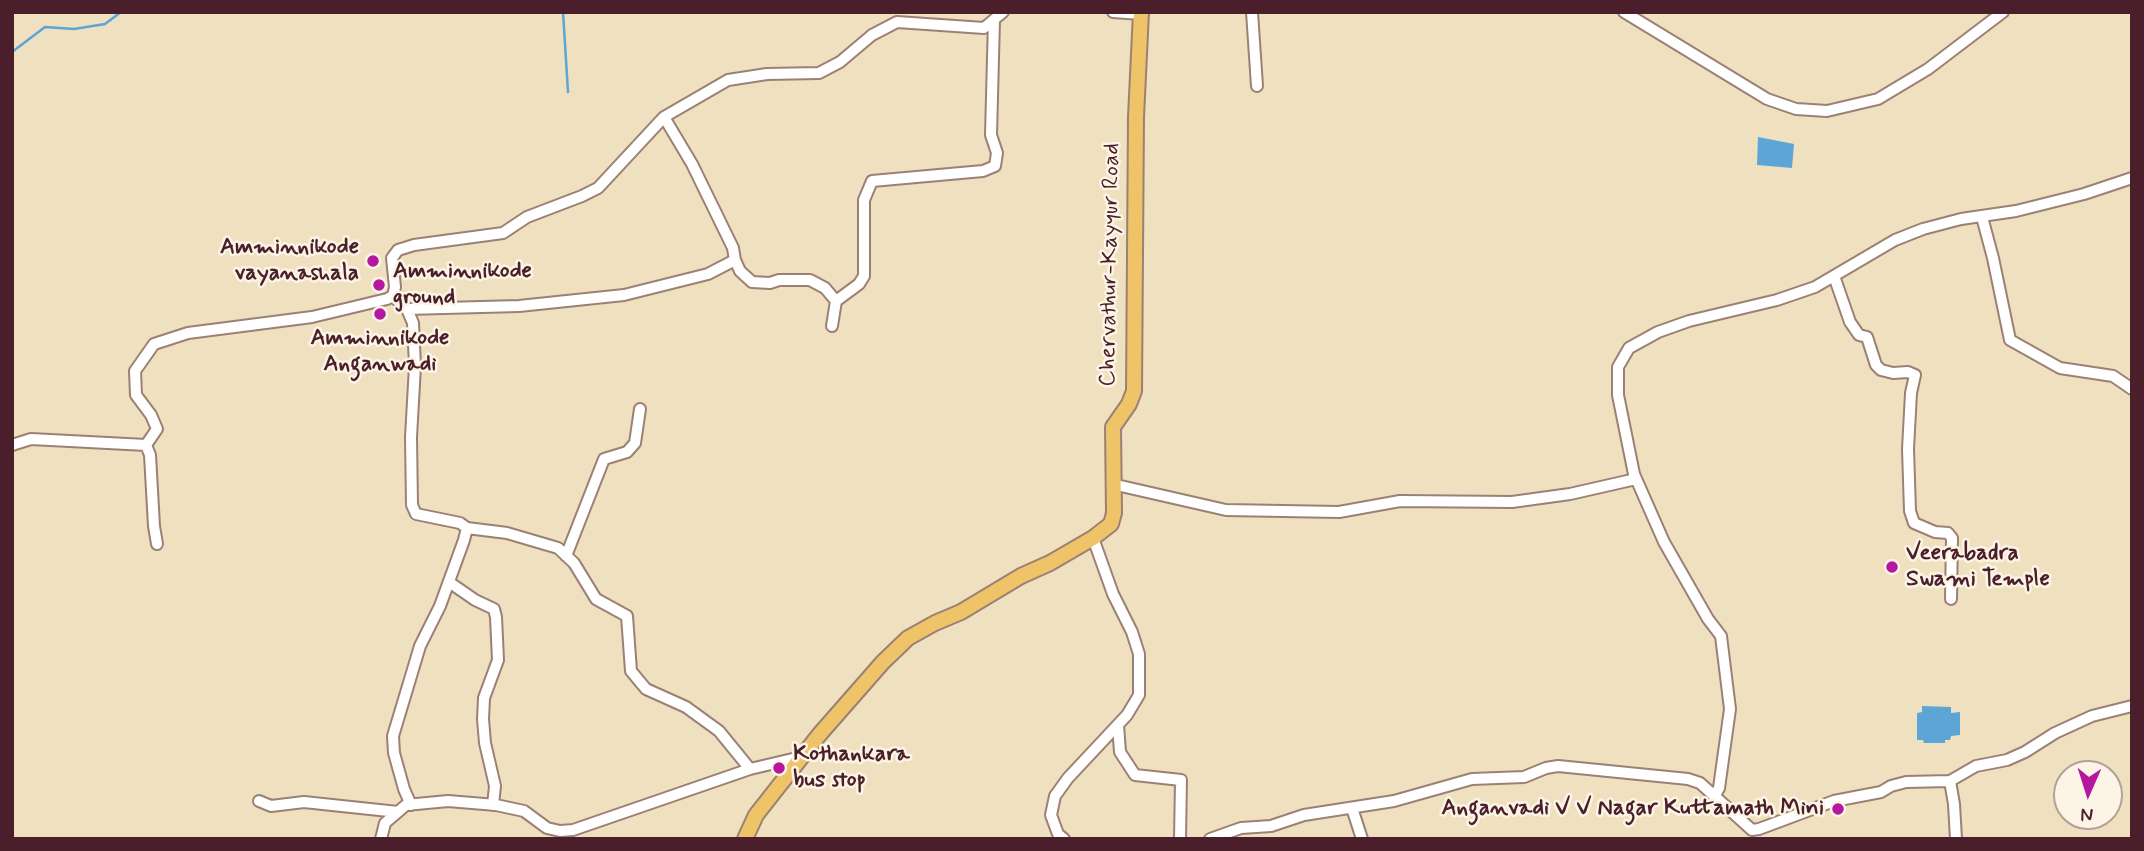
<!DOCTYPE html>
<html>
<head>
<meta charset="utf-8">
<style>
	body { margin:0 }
	#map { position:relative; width:2144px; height:851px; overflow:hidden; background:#efe0bf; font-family:Mynerve,sans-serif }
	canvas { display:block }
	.frame { position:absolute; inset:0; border:14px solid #4a1f2b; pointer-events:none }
	.north { position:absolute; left:2053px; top:760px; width:70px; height:70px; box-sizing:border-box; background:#fcf5e5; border:2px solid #b59f9b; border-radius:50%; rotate:183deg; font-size:19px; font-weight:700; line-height:28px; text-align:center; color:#4a1f2b }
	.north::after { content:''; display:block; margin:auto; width:24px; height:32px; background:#b5179e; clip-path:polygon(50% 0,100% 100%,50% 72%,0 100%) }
</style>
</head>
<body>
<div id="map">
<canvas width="2144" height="851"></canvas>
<div class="frame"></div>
<div class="north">N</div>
</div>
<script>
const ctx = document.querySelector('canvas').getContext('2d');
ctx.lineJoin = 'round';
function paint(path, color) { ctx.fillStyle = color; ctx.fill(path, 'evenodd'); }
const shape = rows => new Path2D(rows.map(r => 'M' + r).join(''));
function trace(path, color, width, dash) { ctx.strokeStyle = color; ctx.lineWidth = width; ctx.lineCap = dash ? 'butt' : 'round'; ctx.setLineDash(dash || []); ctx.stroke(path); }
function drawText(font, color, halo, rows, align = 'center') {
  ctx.font = font + ' Mynerve,sans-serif'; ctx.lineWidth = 5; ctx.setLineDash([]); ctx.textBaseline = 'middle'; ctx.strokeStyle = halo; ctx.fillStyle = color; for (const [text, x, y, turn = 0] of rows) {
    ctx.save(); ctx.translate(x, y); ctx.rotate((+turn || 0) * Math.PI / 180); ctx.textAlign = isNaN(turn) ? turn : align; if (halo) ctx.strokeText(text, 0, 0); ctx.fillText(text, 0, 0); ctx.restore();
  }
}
const water = shape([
	[1758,137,1794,144,1792,168,1757,165],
	[1922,706,1951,707,1951,713,1960,712,1960,735,1951,736,1950,740,1945,740,1945,743,1924,743,1923,740,1917,740,1917,713,1922,712]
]);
const stream = shape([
	[563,12,568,92],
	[12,52,45,27,74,29,105,24,121,12]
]);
const minor = shape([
	[1113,12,1141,14],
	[1252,12,1257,86],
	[1624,12,1767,99,1796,109,1827,111,1878,99,1928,69,2003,12],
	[1982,217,1993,258,2010,340,2060,368,2113,376,2132,389],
	[735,260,740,271,752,282,770,283,779,280,810,280,825,288,836,301],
	[1834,276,1850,322,1859,335,1867,337,1876,365,1881,370,1893,373,1908,372,1915,375,1911,393,1908,449,1910,511,1914,523,1935,532,1948,533,1952,538,1951,599],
	[393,296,407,309,413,323,415,366,411,437,412,505,416,514,460,523,467,528,464,540,440,606,420,646,393,736,394,753,404,789,411,805],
	[407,309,519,306,624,295,708,274,735,260,733,248,692,164,664,117],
	[832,326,836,301,859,284,864,276,864,200,872,181,983,171,995,166,997,153,991,135,994,20],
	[12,445,31,439,146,445,157,429,151,415,136,395,135,371,154,344,188,333,312,317,387,299,393,296,395,287,392,258,398,250,414,245,503,233,527,217,582,196,598,188,664,117,728,80,767,74,819,73,840,62,872,35,897,22,984,28,1003,12],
	[146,445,150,455,154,526,157,544],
	[1112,484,1226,510,1339,512,1400,501,1512,502,1570,494,1636,479],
	[467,528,507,533,558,548,574,563,596,599,627,616,631,671,646,689,686,707,719,731,750,769],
	[566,556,604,459,627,452,635,443,640,409],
	[449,582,475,600,494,609,496,617,498,660,484,698,483,719,485,743,495,786,493,805],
	[1118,725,1120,752,1135,775,1181,780,1180,839],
	[1950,781,1954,804,1956,839],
	[1714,797,1719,788,1730,709,1721,636,1708,619,1664,542,1634,474,1618,395,1618,367,1629,348,1658,332,1689,321,1777,300,1815,287,1895,240,1923,229,1961,219,2016,211,2084,194,2132,178],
	[259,801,271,806,304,802,398,812],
	[1352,808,1362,839],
	[381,839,385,823,406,805,448,801,496,805,524,811,547,828,560,831,573,830,750,769,801,757],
	[1064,839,1058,834,1051,815,1055,796,1068,778,1127,715,1139,695,1139,654,1132,632,1113,594,1093,538],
	[1210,839,1241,828,1271,826,1304,815,1394,801,1472,779,1524,777,1546,768,1558,766,1688,779,1700,783,1752,830,1759,829,1834,801,1881,792,1891,786,1906,782,1950,781,1976,766,2007,760,2025,752,2055,733,2092,716,2132,706]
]);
const major = shape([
	[745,839,756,815,819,735,883,662,908,638,935,623,961,612,1021,576,1050,563,1093,538,1111,524,1114,513,1113,427,1129,404,1134,391,1136,117,1141,12]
]);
const markers = [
	[373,261,7,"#b5179e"],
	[379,285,7,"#b5179e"],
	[380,314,7,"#b5179e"],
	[1892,567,7,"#b5179e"],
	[779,768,7,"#b5179e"],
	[1838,809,7,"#b5179e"]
];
const poiNames = [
	["Amminnikode",359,248,"right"],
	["vayanashala",359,274,"right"],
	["Amminnikode",393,272],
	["ground",393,298],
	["Amminnikode",380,339,"center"],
	["Anganwadi",380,365,"center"],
	["Veerabadra",1906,554],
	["Swami Temple",1906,580],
	["Kothankara",793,755],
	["bus stop",793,781],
	["Anganvadi V V Nagar Kuttamath Mini",1824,809,"right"]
];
const streetNames = [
	["Chervathur-Kayyur Road",1111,265,-89]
];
paint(water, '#5da5d4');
trace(stream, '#5da5d4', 2.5);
trace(minor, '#9c8075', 14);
trace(major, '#9c8075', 18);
trace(minor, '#fff', 10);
trace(major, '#efc469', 14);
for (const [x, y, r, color] of markers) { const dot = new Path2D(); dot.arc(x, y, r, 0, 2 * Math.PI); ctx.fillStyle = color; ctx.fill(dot); trace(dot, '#fcf5e5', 2.5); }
drawText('bold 23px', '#4a1f2b', '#fcf5e5', poiNames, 'left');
drawText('23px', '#4a1f2b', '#fcf5e5', streetNames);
</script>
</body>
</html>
